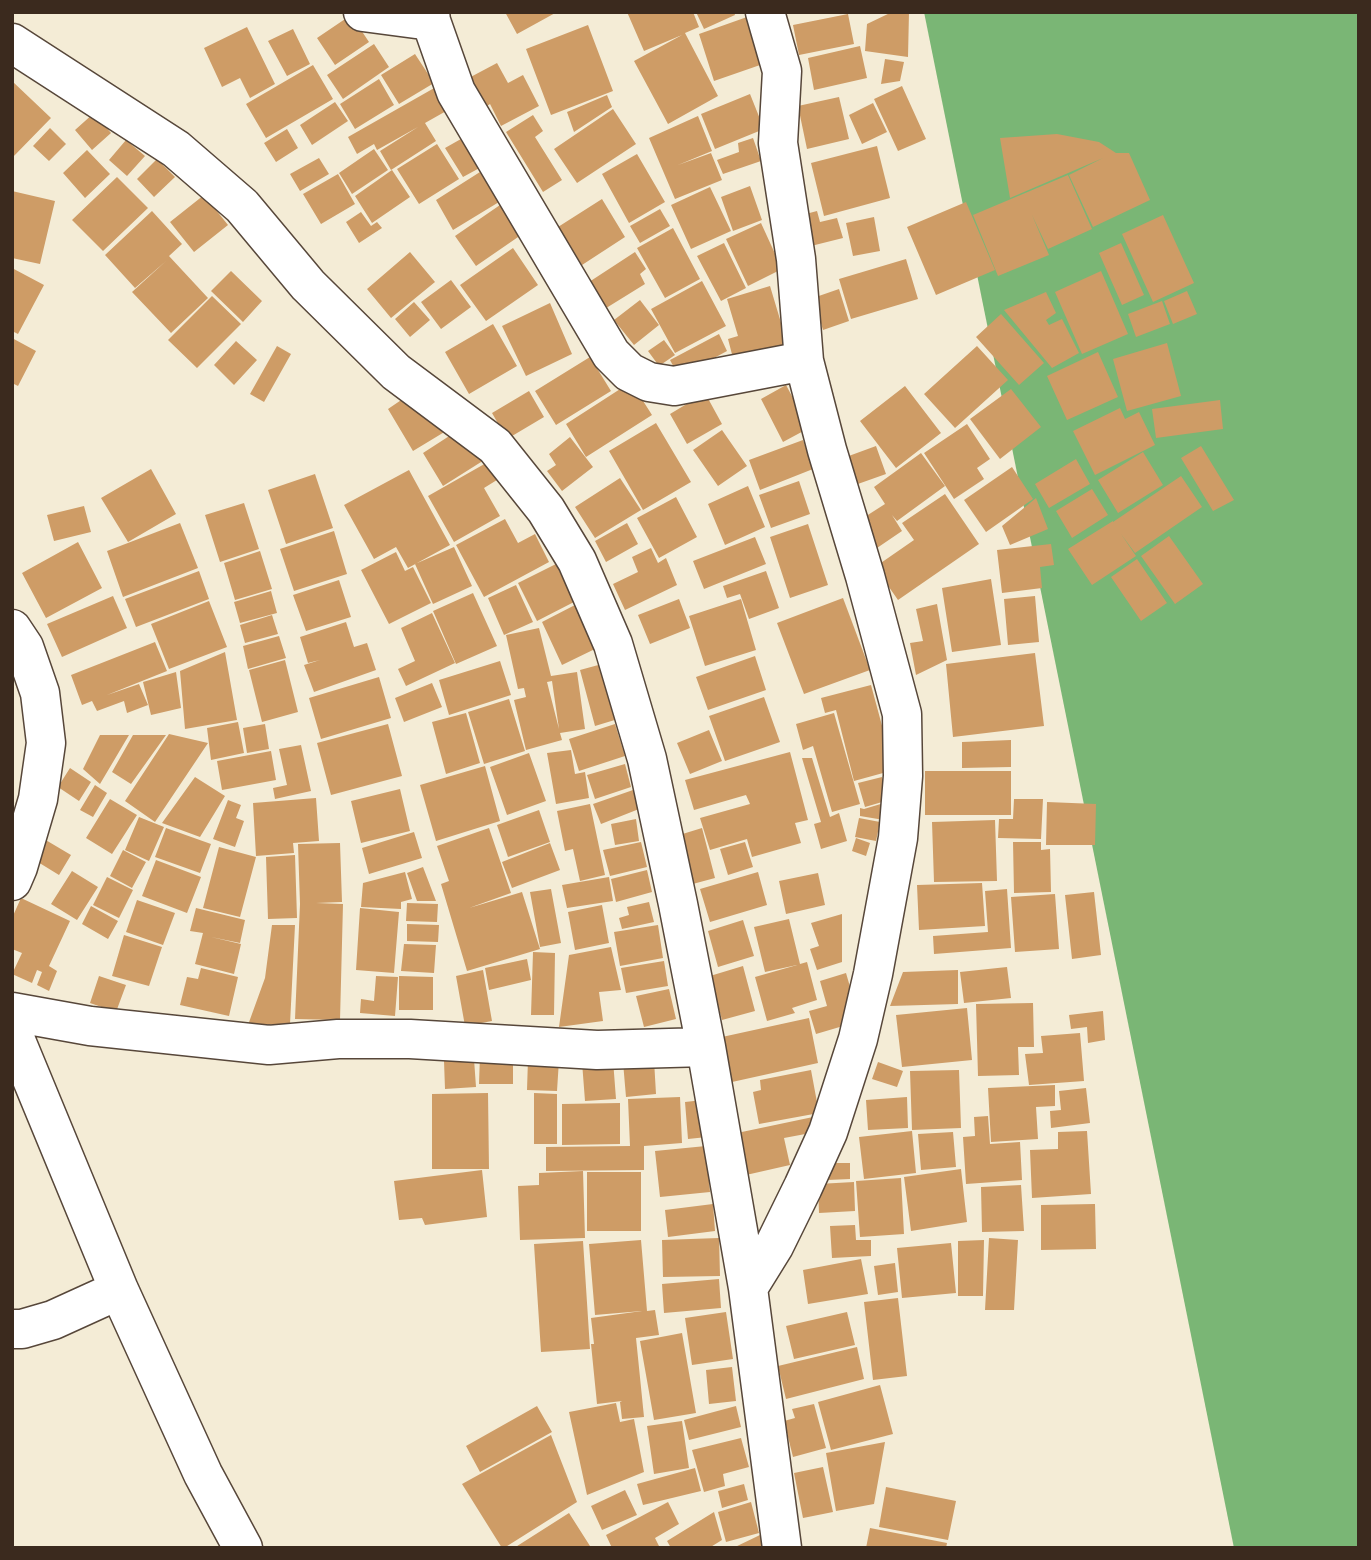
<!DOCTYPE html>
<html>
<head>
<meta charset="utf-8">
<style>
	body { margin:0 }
	#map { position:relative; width:1371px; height:1560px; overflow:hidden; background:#f4ecd6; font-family:Sriracha,sans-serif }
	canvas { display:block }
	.frame { position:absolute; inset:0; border:14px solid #3b2a1e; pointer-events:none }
</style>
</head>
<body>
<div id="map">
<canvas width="1371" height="1560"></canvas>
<div class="frame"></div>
</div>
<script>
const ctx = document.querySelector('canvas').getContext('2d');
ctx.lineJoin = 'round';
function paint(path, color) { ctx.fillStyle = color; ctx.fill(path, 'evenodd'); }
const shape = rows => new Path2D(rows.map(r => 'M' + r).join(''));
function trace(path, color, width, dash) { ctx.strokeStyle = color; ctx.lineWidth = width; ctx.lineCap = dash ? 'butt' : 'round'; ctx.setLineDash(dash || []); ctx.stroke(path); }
const forest = shape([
	[924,12,1359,12,1359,1548,1234,1548]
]);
const building = shape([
	[505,12,557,12,517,34],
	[627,12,693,12,699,27,685,33,718,96,668,124,634,61,682,35,644,51],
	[696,12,734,12,735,15,704,29],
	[892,12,909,12,908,57,865,51,867,24],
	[848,14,854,44,799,55,793,25],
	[351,15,369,42,335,65,317,38],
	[747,17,763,64,714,81,699,34],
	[588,25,613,91,551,115,526,49],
	[247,27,275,84,250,98,240,78,222,87,204,48],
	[293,29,310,64,287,76,268,41],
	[374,44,389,67,343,99,327,75],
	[860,46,867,78,814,90,808,58],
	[415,54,434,83,399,104,381,75],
	[885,59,904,62,900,81,881,84],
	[497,63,508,83,523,75,539,106,501,126,490,104,481,110,465,80],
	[313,65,333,99,266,138,246,104],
	[379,79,394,105,355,129,340,104],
	[12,81,51,118,12,158],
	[902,86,926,139,898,151,874,99],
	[436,87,448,110,425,123,436,141,391,170,380,151,418,127,377,150,374,144,357,154,348,137],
	[750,94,764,129,715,149,701,114],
	[607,95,612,107,574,132,567,112],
	[839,97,849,139,807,149,798,106],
	[335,102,348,121,312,145,300,125],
	[873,103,887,132,862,144,849,115],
	[613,109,636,144,577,183,554,149],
	[94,113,111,133,92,150,75,130],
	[533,115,543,131,535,137,562,180,543,192,506,132],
	[698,116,712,151,678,165,711,153,722,180,675,199,649,138],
	[50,128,66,144,49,161,33,146],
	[287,129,298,148,276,162,264,143],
	[1057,134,1099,142,1116,153,1129,153,1150,200,1093,227,1069,175,1103,158,1010,198,1000,138],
	[468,135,485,165,463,177,445,148],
	[753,138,761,161,723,174,717,160,739,152,738,143],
	[126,140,145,156,127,176,109,160],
	[437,144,459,179,419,204,397,169],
	[877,146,890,198,824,216,811,163],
	[374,149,388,170,352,194,339,173],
	[87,150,110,174,85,198,63,173],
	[637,154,665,202,629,223,602,174],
	[319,158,329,174,300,191,290,174],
	[157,159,175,177,154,197,137,179],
	[392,170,410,197,372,223,355,196],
	[480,172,499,202,453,230,436,200],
	[338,174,355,204,321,224,303,194],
	[1068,175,1092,229,1048,249,1032,215,1049,255,998,276,973,215],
	[117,177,148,208,103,251,72,220],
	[750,186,762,220,733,231,721,197],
	[710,187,731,231,691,249,671,205],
	[12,191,55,201,40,264,12,258],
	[204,195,228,225,194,252,170,222],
	[602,199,625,237,582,265,558,227],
	[966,202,995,270,936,295,907,227],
	[500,205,521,235,476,266,455,236],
	[660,209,670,226,640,243,630,226],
	[152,211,182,244,169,256,208,298,171,333,132,292,166,261,135,288,105,255],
	[817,211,820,222,837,218,843,238,811,246,802,215],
	[361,212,371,226,377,222,382,228,359,243,346,222],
	[1163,215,1194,283,1153,302,1122,234],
	[874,217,880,251,853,256,846,223],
	[761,223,782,269,748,286,726,239],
	[673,228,700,279,665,298,637,248],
	[724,243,746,288,721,301,697,256],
	[1121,243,1144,295,1122,305,1099,253],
	[513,248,538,285,486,321,460,285],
	[410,252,435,282,391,318,367,289],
	[635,252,646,269,640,274,645,284,603,310,586,284],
	[906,259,918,299,851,319,839,279],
	[12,268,44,285,18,334,12,331],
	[231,271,262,301,243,322,211,291],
	[1101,271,1128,334,1082,354,1055,292],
	[451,280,471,307,441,329,421,302],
	[702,281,726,326,675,353,651,309],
	[770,286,788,346,734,362,728,339,738,336,727,299],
	[839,289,849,321,823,330,813,298],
	[1187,291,1197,314,1173,324,1164,301],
	[1046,292,1056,313,1046,320,1049,325,1062,319,1079,353,1052,368,1004,310],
	[212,296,241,324,197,368,168,340],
	[640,300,659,325,634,345,614,320],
	[1162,301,1170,324,1136,337,1128,314],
	[414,302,430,320,410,337,395,319],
	[550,303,572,354,526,376,502,326],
	[1001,314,1044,363,1019,385,976,337],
	[493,324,517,366,469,394,445,352],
	[719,334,727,351,679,377,670,360],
	[12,338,36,351,18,386,12,383],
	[664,340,675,355,659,366,648,351],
	[236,341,257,360,234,385,214,365],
	[1167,343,1181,396,1127,411,1113,359],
	[277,346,291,354,264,402,250,394],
	[977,346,1008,380,955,428,924,394],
	[1098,352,1118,397,1067,420,1047,376],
	[590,357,611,391,556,425,535,391],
	[631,382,652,415,586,457,566,424],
	[786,385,809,428,783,442,761,399],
	[905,386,941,433,896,468,860,421],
	[1011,389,1041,427,1000,459,970,419],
	[529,391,544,417,507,439,492,413],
	[413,392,451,428,413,451,388,409],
	[705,393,722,424,687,444,670,414],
	[1220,400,1223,429,1156,438,1152,409],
	[1120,408,1125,419,1139,412,1155,445,1095,475,1073,431],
	[656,423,691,482,643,510,609,451],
	[967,424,990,459,977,468,984,479,954,499,924,453],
	[722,430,747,466,718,486,693,450],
	[457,431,489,457,443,486,423,453],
	[570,437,593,467,562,491,547,471,556,465,549,454],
	[803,440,813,469,760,490,749,460],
	[876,446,886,474,855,485,846,457],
	[1201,446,1234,500,1213,511,1181,458],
	[1143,452,1163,485,1118,513,1098,480],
	[921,453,945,486,897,521,892,515,902,531,877,548,860,520,885,504,874,487],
	[495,458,505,475,484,488,500,516,454,542,428,496],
	[1076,459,1090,484,1049,508,1035,484],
	[1012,467,1033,499,986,532,964,500],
	[151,469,176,514,128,542,101,498],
	[409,470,450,545,408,568,396,547,374,559,344,505],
	[315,474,333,528,286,544,268,490],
	[1181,476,1202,507,1135,553,1121,534,1136,556,1092,585,1068,549,1113,521,1113,522],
	[620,478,641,510,595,538,575,507],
	[799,481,810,514,771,528,759,495],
	[748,486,765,527,725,545,708,504],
	[1092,489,1108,515,1072,538,1056,511],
	[945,494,979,544,898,600,875,567,914,540,902,523],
	[676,497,697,537,659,558,637,518],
	[1036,498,1048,529,1010,545,1002,526],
	[244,503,259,549,220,562,205,515],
	[84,506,91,532,54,541,47,515],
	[505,519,518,543,535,534,549,562,484,597,456,545],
	[180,523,198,568,123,597,107,551],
	[627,523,638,544,606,562,595,541],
	[808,524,828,585,790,598,770,537],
	[334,531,347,574,294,591,280,549],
	[1169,536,1203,584,1175,604,1141,556],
	[755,537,766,564,704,589,693,561],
	[78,542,102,588,46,618,22,573],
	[1051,544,1054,565,1040,567,1042,588,1002,593,997,550],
	[454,547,472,586,433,604,415,564],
	[651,548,658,563,666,558,677,585,625,610,613,584,638,572,632,557],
	[260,551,272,589,235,600,224,563],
	[396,552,405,571,413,567,431,603,389,624,361,570],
	[1137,559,1167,603,1141,621,1111,577],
	[556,564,574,602,537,621,518,583],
	[199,571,209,599,136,627,125,599],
	[766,571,779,608,749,619,740,594,727,598,723,586],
	[991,579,1001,645,952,652,942,588],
	[339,580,351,617,306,631,293,595],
	[516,585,533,622,504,635,488,598],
	[271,591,277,613,240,623,234,602],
	[473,593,497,646,456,664,433,611],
	[113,596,127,628,62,657,47,624],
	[1035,596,1039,642,1008,645,1004,599],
	[843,598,870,670,804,694,777,623],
	[679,599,690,628,650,644,638,615],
	[741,599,756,650,705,666,689,616],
	[209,601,227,647,169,669,151,624],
	[937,604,947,660,916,675,910,643,923,641,916,609],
	[575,605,597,648,562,665,542,622],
	[432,613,455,663,406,686,398,669,415,661,401,628],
	[272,615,278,634,245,643,240,625],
	[346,622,354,647,367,643,376,670,314,692,304,665,320,660,308,663,300,637],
	[539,628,551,676,577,672,585,729,560,733,562,740,526,750,514,700,526,697,524,688,518,689,506,635],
	[552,681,559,729,547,682],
	[279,636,286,658,248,669,243,646],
	[155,642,167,671,107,695,139,684,148,705,127,713,124,701,97,711,92,701,82,705,71,675],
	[225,652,237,720,185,729,180,671],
	[1035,653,1044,726,953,737,946,664],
	[755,656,766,690,708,710,696,677],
	[285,660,298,712,262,722,249,670],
	[500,661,511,695,449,715,439,680],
	[602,664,618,719,595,726,580,670],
	[176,672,181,708,151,715,143,682],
	[379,677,391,718,321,739,309,698],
	[432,683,442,707,404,722,395,698],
	[871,685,894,770,854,781,836,710,825,713,821,698],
	[764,697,780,742,725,761,709,716],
	[509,699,525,751,484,764,468,712],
	[466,713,480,763,446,774,432,722],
	[834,713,860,804,832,812,813,746,803,750,796,724],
	[238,722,244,753,211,760,207,728],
	[265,724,269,749,247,753,243,728],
	[388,724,402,776,331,795,317,743],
	[615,724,625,756,579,771,569,739],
	[709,730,722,761,690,774,677,743],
	[169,734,208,743,155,822,125,801],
	[100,735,129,735,100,784,83,769],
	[133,735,166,735,131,784,112,772],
	[1011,740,1011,767,962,768,962,742],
	[301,745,311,791,275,799,273,788,287,785,279,749],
	[571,750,575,774,585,772,589,798,556,804,547,753],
	[271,751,276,780,222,790,217,761],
	[790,752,808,820,795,823,801,843,752,857,747,839,710,850,700,818,750,804,746,795,694,810,685,780],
	[529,753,546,801,507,815,490,767],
	[802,758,812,758,830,817,839,813,847,841,821,849,814,824,821,822],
	[625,764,631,787,595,799,587,775],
	[485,766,500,821,436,841,420,785],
	[70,768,91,782,79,801,58,787],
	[925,771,1011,771,1011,815,925,815],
	[195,777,225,796,200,837,162,823],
	[882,777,889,800,865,807,858,783],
	[95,785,107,793,93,817,80,810],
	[400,789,410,831,361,843,351,801],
	[633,790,639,809,601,824,593,804],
	[316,798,319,841,293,843,294,853,256,856,253,803],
	[110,799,137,815,112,854,86,838],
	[1014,799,1043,799,1041,839,998,838,999,819,1013,819],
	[228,800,241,805,236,818,244,821,235,847,213,839],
	[1047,802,1096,804,1095,845,1046,845],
	[884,803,884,820,860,816,860,808,864,809],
	[590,804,605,875,580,881,573,849,565,851,557,811],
	[539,810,550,842,508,857,497,825],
	[139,817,164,827,149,861,125,850],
	[859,818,880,822,876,841,855,837],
	[636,819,639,841,615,845,611,824],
	[995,820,997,881,934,882,932,822],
	[166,828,211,844,200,873,155,857],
	[489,828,511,893,469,908,522,892,540,949,467,971,441,884,449,881,437,846],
	[702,828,715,878,689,885,676,836],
	[414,832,422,858,369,874,362,848],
	[856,838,870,843,866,856,852,851],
	[44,839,71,855,59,875,33,859],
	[641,842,647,867,610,876,603,850],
	[745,842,753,867,728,875,720,849],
	[1013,842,1041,842,1041,850,1050,849,1051,892,1014,893],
	[340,843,342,902,316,903,343,904,340,1020,295,1019,300,904,298,844],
	[550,843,560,870,512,888,502,862],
	[219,847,256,857,240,917,203,908],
	[123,850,146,862,132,888,110,876],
	[295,855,297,918,268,919,266,857],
	[156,860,201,877,187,913,142,896],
	[423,867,436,901,417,901,407,873],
	[647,870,652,892,616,902,611,879],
	[72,871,98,887,77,920,51,904],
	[405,872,412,899,401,902,401,909,361,907,363,883],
	[758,872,767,905,710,922,700,889],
	[818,873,825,905,786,914,779,881],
	[107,877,133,890,119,918,93,905],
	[609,877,613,901,567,908,562,885],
	[982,883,985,926,919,930,917,885],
	[551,889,561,943,540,947,530,892],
	[1007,889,1011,948,934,954,933,936,988,932,985,891],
	[1094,892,1101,955,1072,959,1065,895],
	[1055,894,1059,949,1015,952,1011,897],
	[21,898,70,921,49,966,57,971,49,991,37,985,42,972,37,970,32,983,12,974,22,953,12,949,12,918],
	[137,900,175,913,163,945,126,932],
	[649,902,654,922,622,929,619,918,629,915,627,907],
	[407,903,438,904,437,922,406,921],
	[602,905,609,943,575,950,568,912],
	[91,906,118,921,108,939,82,924],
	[196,908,245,920,240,943,211,937,241,944,234,974,195,964,203,933,190,931],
	[360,908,399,912,394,973,356,970],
	[842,914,842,962,817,970,810,949,819,946,811,923],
	[789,919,800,964,807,962,817,1000,792,1008,795,1013,767,1021,755,977,797,965,765,972,754,927],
	[743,920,754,956,718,967,708,931],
	[407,924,439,925,438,942,407,941],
	[272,925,295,925,290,1024,248,1025,265,978],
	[658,925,663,958,620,966,614,932],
	[124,935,162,947,149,986,112,976],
	[404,944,436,945,434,973,401,971],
	[611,947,621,990,599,992,603,1021,559,1027,569,955],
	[533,952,555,953,554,1015,531,1015],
	[527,959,531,980,489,990,485,968],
	[664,961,668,986,626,993,621,968],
	[743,966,755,1011,722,1020,710,976],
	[1007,967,1011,998,964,1003,960,972],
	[201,968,238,977,229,1016,180,1005,187,977,198,979],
	[483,970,492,1021,465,1026,456,976],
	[958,970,958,1004,890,1006,903,972],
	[846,973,860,1021,816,1034,809,1011,827,1006,820,981],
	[99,976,126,985,116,1012,90,1003],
	[376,976,398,977,395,1016,360,1013,361,999,374,1001],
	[399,976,433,977,433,1010,399,1010],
	[669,989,676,1019,644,1027,636,996],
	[1033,1003,1034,1047,1018,1047,1019,1075,978,1076,976,1004],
	[967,1008,972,1060,902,1067,896,1015],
	[1103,1011,1105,1040,1088,1043,1087,1027,1071,1029,1069,1015],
	[809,1018,818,1063,732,1082,722,1037],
	[1080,1033,1084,1081,1029,1085,1025,1054,1043,1053,1041,1036],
	[513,1054,513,1084,479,1084,480,1055],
	[474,1059,476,1087,445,1089,444,1061],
	[528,1059,559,1060,557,1091,527,1090],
	[613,1060,616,1099,585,1101,582,1062],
	[654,1060,656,1094,626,1097,623,1062],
	[878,1062,903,1071,897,1087,872,1079],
	[811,1070,819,1113,759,1124,753,1092,761,1090,760,1080],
	[959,1070,961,1128,912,1130,910,1071],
	[1055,1085,1055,1106,1036,1107,1038,1139,991,1142,988,1088],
	[1086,1088,1090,1123,1051,1128,1050,1111,1061,1110,1059,1091],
	[488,1093,489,1169,432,1169,432,1094],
	[534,1093,557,1094,557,1144,534,1144],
	[680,1097,682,1143,644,1146,644,1170,546,1171,546,1147,630,1146,628,1099],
	[907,1097,908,1128,868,1130,866,1100],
	[703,1100,707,1137,688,1139,685,1102],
	[620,1103,620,1144,562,1145,562,1104],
	[988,1116,990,1144,1020,1142,1022,1180,966,1184,963,1137,975,1136,974,1117],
	[813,1117,816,1132,784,1138,790,1165,746,1175,737,1133],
	[912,1131,916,1173,864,1179,859,1137],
	[1087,1131,1091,1194,1032,1198,1030,1150,1058,1149,1058,1132],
	[953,1132,956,1167,921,1170,918,1134],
	[706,1146,710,1192,660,1197,655,1151],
	[827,1163,850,1163,850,1179,827,1180],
	[961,1169,967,1222,911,1231,904,1177],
	[482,1170,487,1217,425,1225,422,1218,399,1220,394,1181],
	[583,1171,585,1238,520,1240,518,1186,539,1185,539,1173],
	[587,1172,641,1172,641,1231,587,1231],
	[901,1178,904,1234,860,1237,856,1181],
	[854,1182,855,1211,819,1213,818,1184],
	[1021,1185,1024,1231,982,1232,981,1187],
	[713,1204,715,1231,668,1237,665,1210],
	[1095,1204,1096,1249,1041,1250,1041,1205],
	[855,1225,856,1240,871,1240,871,1256,832,1258,830,1226],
	[719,1238,720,1276,663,1277,662,1240],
	[989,1238,1018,1240,1014,1310,985,1310],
	[641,1240,647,1311,655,1310,659,1335,636,1338,644,1417,622,1419,620,1402,622,1401,597,1404,591,1344,594,1344,591,1318,642,1311,595,1315,589,1244],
	[984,1240,983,1296,958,1296,958,1241],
	[583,1241,590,1349,541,1352,534,1244],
	[951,1243,956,1293,902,1298,897,1248],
	[861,1259,868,1294,808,1304,803,1270],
	[895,1263,898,1292,878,1295,874,1266],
	[719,1279,721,1308,664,1313,662,1284],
	[898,1298,907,1376,873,1380,864,1302],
	[726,1312,733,1359,692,1365,685,1318],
	[847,1312,855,1345,794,1359,786,1326],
	[682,1333,696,1413,654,1420,640,1341],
	[857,1347,864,1379,786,1399,778,1366],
	[732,1367,736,1401,709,1404,706,1370],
	[880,1385,893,1434,831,1450,818,1402],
	[616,1403,620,1422,634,1419,644,1472,587,1495,569,1412],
	[814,1404,826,1448,793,1457,784,1421,795,1418,792,1409],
	[537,1406,552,1432,480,1472,466,1446],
	[736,1406,741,1427,689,1440,684,1420],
	[682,1421,689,1468,654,1474,647,1426],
	[551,1435,577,1502,504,1548,502,1548,462,1484],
	[741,1438,749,1467,723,1474,725,1486,704,1492,692,1450],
	[885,1442,874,1504,836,1511,826,1453],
	[823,1467,833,1512,803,1518,794,1473],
	[695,1468,701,1491,643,1505,637,1484],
	[744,1484,748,1500,722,1508,718,1491],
	[886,1487,956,1501,948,1540,879,1527],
	[625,1490,637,1515,602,1530,591,1506],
	[668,1502,679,1524,655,1538,660,1548,612,1548,606,1535],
	[751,1502,759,1533,726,1542,718,1512],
	[714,1512,722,1540,709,1548,671,1548,667,1541],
	[569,1513,590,1546,586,1548,514,1548],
	[870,1528,947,1543,946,1548,866,1548],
	[760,1535,766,1548,733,1548]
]);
const minor = shape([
	[363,12,431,21],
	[430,12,431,21,456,92,611,354,629,372,649,382,674,386,804,361],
	[12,43,176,149,242,206,308,285,396,372,495,446,546,510,577,561,613,644,647,759,678,904,706,1047,748,1288,782,1548],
	[12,629,24,647,40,693,46,743,38,799,18,867,12,881],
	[12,1012,90,1026,269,1045,338,1039,410,1039,597,1050,706,1047],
	[12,1031,119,1290,203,1474,243,1548],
	[748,1288,774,1246,803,1187,828,1132,858,1039,873,974,898,838,903,776,902,714,865,576,827,450,804,361,796,259,778,143,782,71,765,12],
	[12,1329,22,1329,53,1320,119,1290]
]);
paint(forest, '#7ab675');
paint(building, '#ce9c66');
trace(minor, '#57473a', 41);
trace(minor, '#fff', 38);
</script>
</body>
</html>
